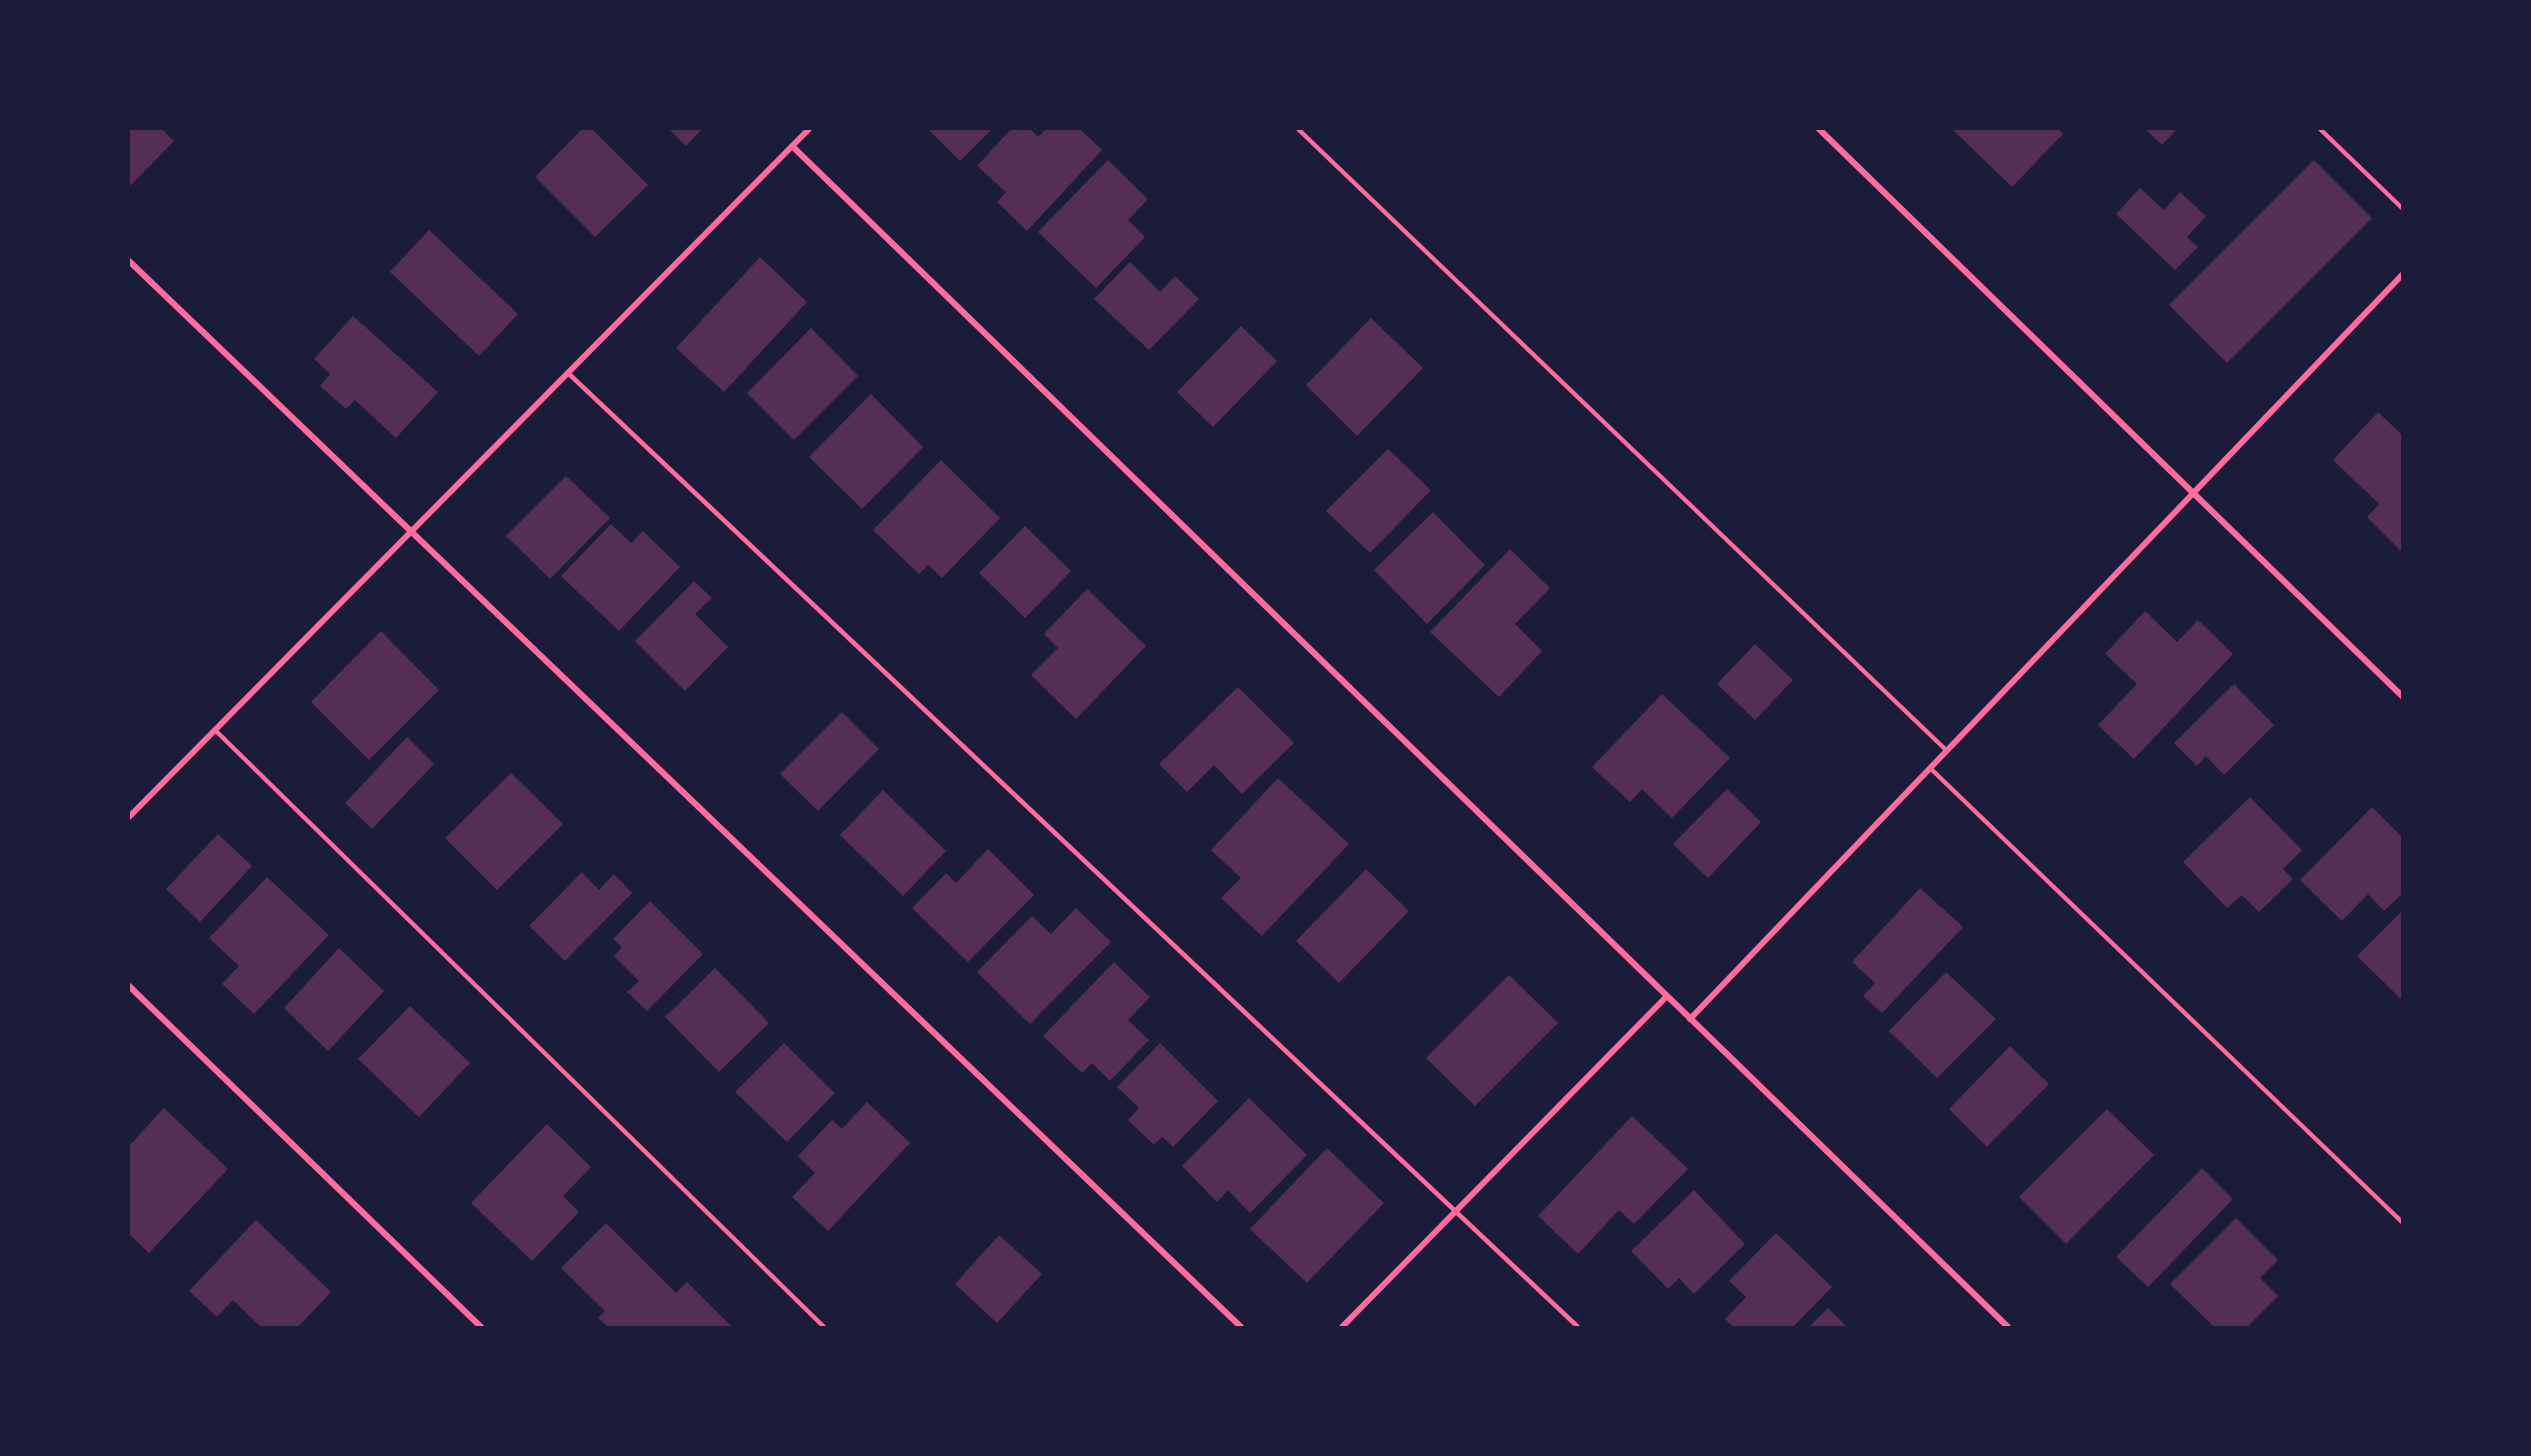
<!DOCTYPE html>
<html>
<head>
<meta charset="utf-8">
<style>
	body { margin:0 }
	#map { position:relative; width:2531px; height:1456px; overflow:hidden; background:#1b1b3a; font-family:Roboto,sans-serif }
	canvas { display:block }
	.frame { position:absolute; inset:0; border:130px solid #1b1b3a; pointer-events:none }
</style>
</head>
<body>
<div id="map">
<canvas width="2531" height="1456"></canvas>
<div class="frame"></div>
</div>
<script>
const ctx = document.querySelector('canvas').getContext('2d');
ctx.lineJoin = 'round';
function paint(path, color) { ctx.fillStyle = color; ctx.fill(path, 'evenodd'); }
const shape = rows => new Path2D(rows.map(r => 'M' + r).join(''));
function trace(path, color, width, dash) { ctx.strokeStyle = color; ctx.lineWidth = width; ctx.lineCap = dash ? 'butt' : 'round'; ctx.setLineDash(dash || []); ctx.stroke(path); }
const building = shape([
	[129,129,162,129,174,141,129,187],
	[582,129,592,129,648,185,595,237,535,177],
	[669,129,702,129,686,146],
	[928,129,992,129,960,161],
	[1011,129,1030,129,1038,137,1046,129,1080,129,1102,150,1027,231,997,202,1006,192,977,166],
	[1952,129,2058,129,2063,134,2012,187],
	[2145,129,2177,129,2162,145],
	[1108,160,1148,199,1128,220,1145,237,1096,288,1038,232],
	[2314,160,2372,218,2227,363,2169,305],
	[2140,188,2164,210,2180,192,2206,216,2187,237,2198,247,2175,270,2116,214],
	[429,230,518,314,479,356,390,272],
	[760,257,807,302,724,392,676,348],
	[1130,262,1160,292,1175,276,1199,299,1149,350,1094,299],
	[353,316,438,392,396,438,355,400,346,409,320,386,330,374,314,359],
	[1371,318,1423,368,1357,436,1306,385],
	[1241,326,1277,361,1213,427,1177,392],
	[811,328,858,376,794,440,747,393],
	[871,394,923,447,862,509,809,457],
	[2378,412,2402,435,2402,552,2367,517,2379,504,2333,460],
	[1388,449,1431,490,1370,553,1326,511],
	[941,460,1000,518,942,578,928,565,919,574,873,530],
	[566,476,610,518,550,579,506,536],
	[1433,512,1485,565,1427,624,1374,570],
	[611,524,631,543,643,531,680,567,619,631,561,576],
	[1025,526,1071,571,1025,618,979,573],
	[1510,549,1550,588,1515,624,1542,651,1499,697,1430,632],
	[694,581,712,598,695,614,728,647,685,691,635,641],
	[1087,589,1146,646,1076,719,1031,675,1058,648,1044,634],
	[2145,611,2177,642,2198,620,2233,654,2134,759,2098,725,2137,684,2105,654],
	[381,631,439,690,369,760,311,702],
	[1755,644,1793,680,1755,720,1717,684],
	[2234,684,2274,725,2224,775,2206,756,2197,766,2174,743],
	[1238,687,1294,743,1242,794,1214,765,1187,792,1159,764],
	[1662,694,1730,758,1672,818,1642,789,1630,802,1592,767],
	[842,712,879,749,818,811,780,774],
	[407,737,434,764,372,829,345,803],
	[511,773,563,824,497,890,445,838],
	[1278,778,1349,844,1262,936,1221,898,1241,878,1211,850],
	[1727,789,1761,822,1708,878,1673,844],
	[883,790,946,851,903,896,840,835],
	[2250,797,2302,850,2283,869,2293,879,2259,912,2242,895,2227,908,2183,862],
	[2372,807,2402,837,2402,894,2384,911,2368,894,2342,921,2300,880],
	[218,834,252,866,200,922,166,889],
	[988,849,1034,895,968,962,912,908,946,873,956,883],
	[1366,869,1409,911,1339,983,1296,941],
	[582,872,599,890,614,874,632,893,565,961,529,926],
	[267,877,329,935,254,1014,222,984,239,966,209,938],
	[1920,888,1963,927,1882,1013,1863,996,1875,983,1852,962],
	[650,901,703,954,647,1011,627,992,639,981,614,956,622,947,613,939],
	[1076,908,1111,942,1030,1024,977,972,1032,916,1051,934],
	[2402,911,2402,1000,2357,956],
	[339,948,384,991,328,1051,284,1008],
	[1114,962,1150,997,1128,1020,1149,1040,1110,1081,1092,1063,1082,1073,1043,1036],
	[715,968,769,1023,719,1072,665,1017],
	[1946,972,1996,1019,1937,1078,1889,1031],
	[1509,975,1558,1023,1475,1106,1426,1058],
	[410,1006,470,1063,419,1117,358,1059],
	[784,1043,835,1093,787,1142,735,1092],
	[1160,1043,1218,1101,1173,1147,1162,1137,1154,1145,1128,1120,1139,1108,1117,1087],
	[2010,1046,2049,1084,1987,1147,1949,1109],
	[1249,1098,1307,1155,1250,1213,1228,1190,1217,1202,1182,1166],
	[867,1102,910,1143,828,1231,792,1197,815,1173,798,1156,832,1120,842,1129],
	[164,1108,228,1169,149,1253,129,1234,129,1146],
	[2107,1109,2154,1155,2066,1244,2019,1197],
	[1632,1116,1688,1169,1634,1224,1619,1210,1578,1254,1538,1216],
	[547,1124,591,1167,563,1196,579,1212,532,1261,471,1203],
	[1327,1148,1384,1203,1307,1283,1250,1229],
	[2202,1168,2233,1199,2148,1287,2116,1257],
	[1694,1190,1745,1244,1694,1294,1679,1278,1668,1289,1631,1251],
	[2236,1218,2278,1260,2260,1278,2278,1296,2247,1327,2214,1327,2170,1284],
	[256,1220,331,1292,298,1327,261,1327,233,1300,217,1317,189,1291],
	[606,1223,676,1293,687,1282,732,1327,608,1327,598,1318,605,1311,561,1268],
	[1776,1233,1832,1287,1793,1327,1734,1327,1725,1319,1746,1297,1729,1281],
	[999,1235,1042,1274,997,1323,955,1284],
	[1828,1308,1847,1327,1809,1327]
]);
const service = shape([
	[1298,129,1946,750],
	[2320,129,2402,208],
	[568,373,1578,1327],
	[215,730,824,1327],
	[1930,768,2402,1222]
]);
const minor = shape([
	[1819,129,2402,696],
	[792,146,2008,1327],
	[129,261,1241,1327],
	[129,817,809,129],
	[129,986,481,1327],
	[1690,1019,2402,275],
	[1342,1327,1667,996]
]);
paint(building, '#542f53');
trace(service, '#ff6b9d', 4.5);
trace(minor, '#ff6b9d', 6);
</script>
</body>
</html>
